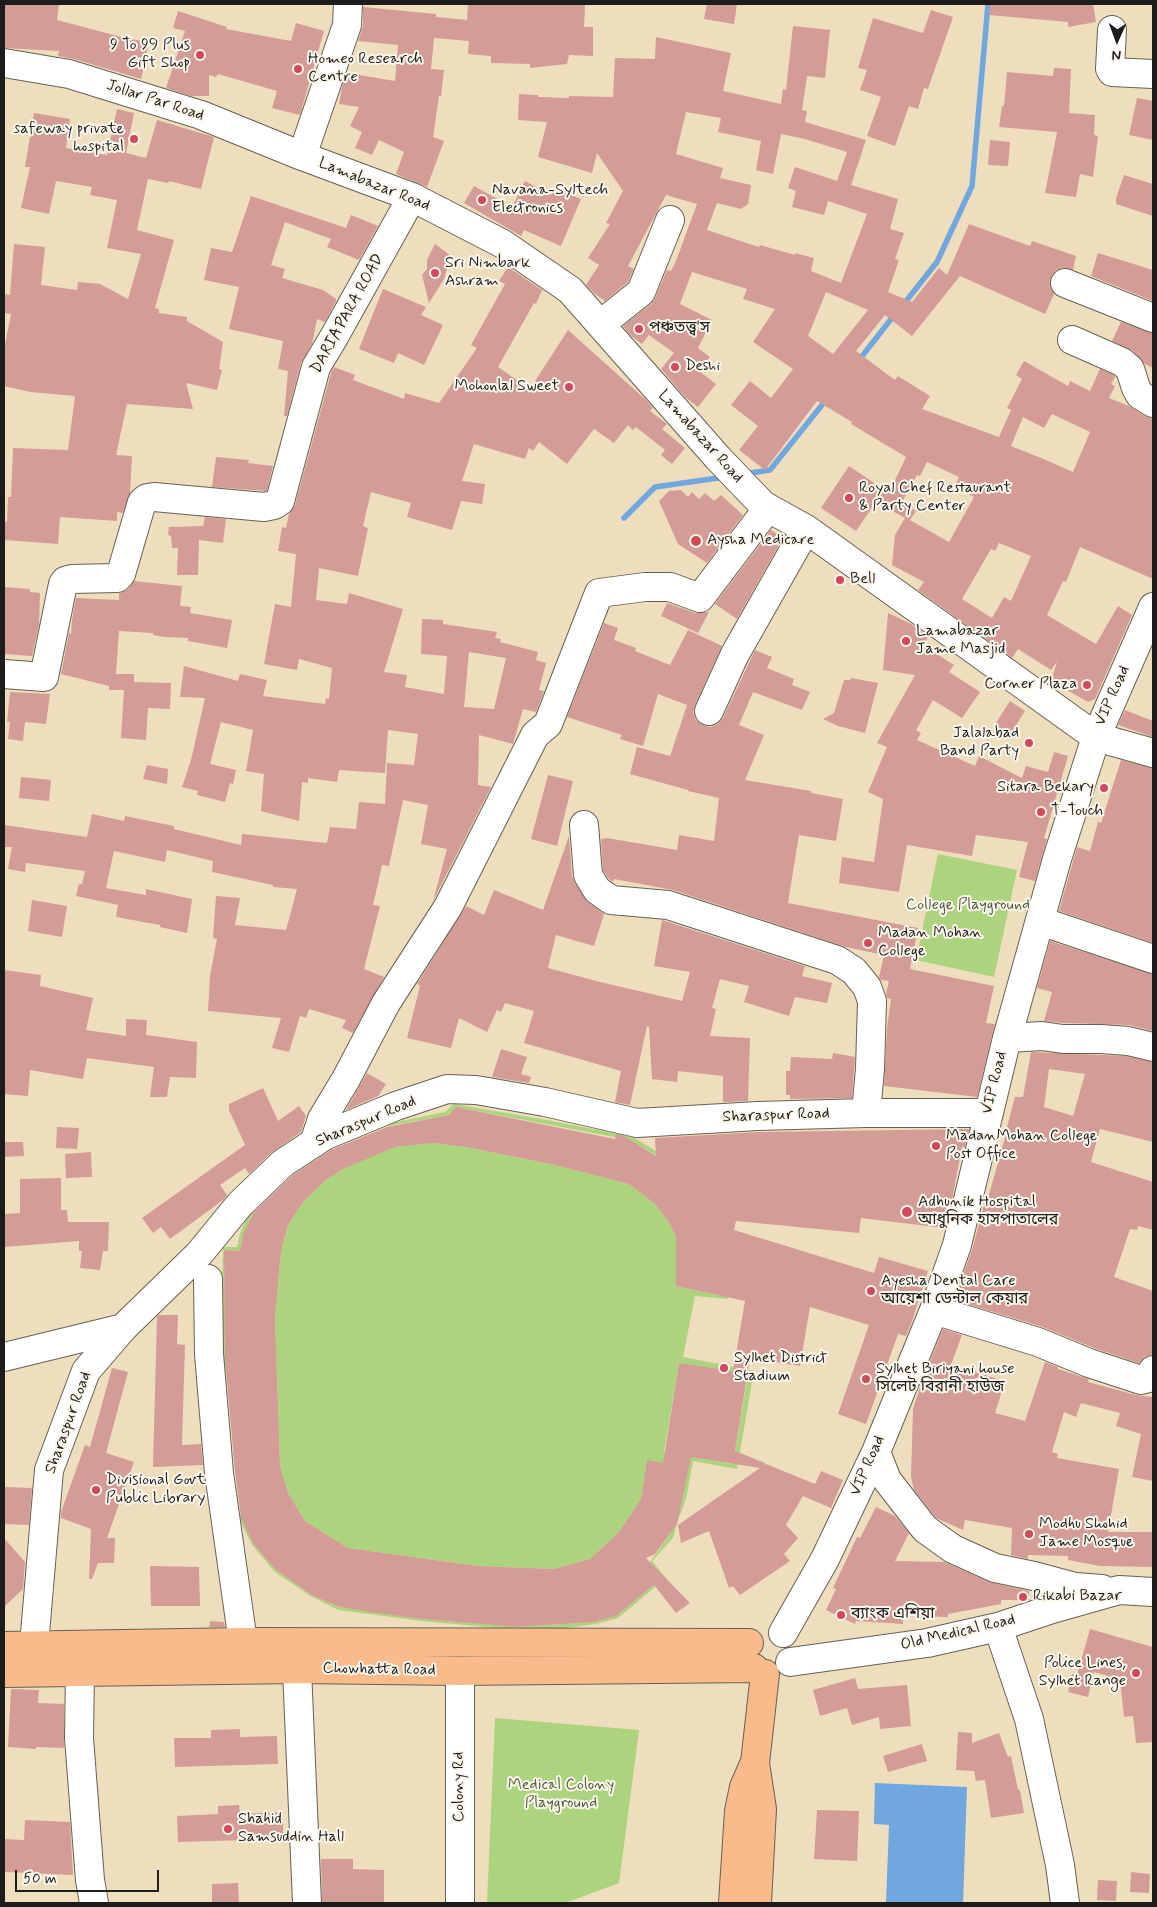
<!DOCTYPE html>
<html>
<head>
<meta charset="utf-8">
<style>
	body { margin:0 }
	#map { position:relative; width:1157px; height:1907px; overflow:hidden; background:#efdebd; font-family:Mynerve,sans-serif }
	canvas { display:block }
	.frame { position:absolute; inset:0; border:5px solid #1c1c1c; pointer-events:none }
	.north { position:absolute; left:1092px; top:15px; width:50px; height:50px; -webkit-text-stroke:4px #fbf7ec; paint-order:stroke; rotate:182deg; font-size:14px; font-weight:700; line-height:20px; text-align:center; color:#1c1c1c }
	.north::after { content:''; display:block; margin:auto; width:18px; height:22px; background:#1c1c1c; clip-path:polygon(50% 0,100% 100%,50% 72%,0 100%) }
	.scale { position:absolute; left:15px; top:1870px; width:144px; height:22px; box-sizing:border-box; border:2px solid #1c1c1c; border-top:0; padding-left:6px; font-size:15px; line-height:18px; white-space:nowrap; color:#1c1c1c; -webkit-text-stroke:4px #fbf7ec; paint-order:stroke }
</style>
</head>
<body>
<div id="map">
<canvas width="1157" height="1907"></canvas>
<div class="frame"></div>
<div class="north">N</div>
<div class="scale">50 m</div>
</div>
<script>
const ctx = document.querySelector('canvas').getContext('2d');
ctx.lineJoin = 'round';
function paint(path, color) { ctx.fillStyle = color; ctx.fill(path, 'evenodd'); }
const shape = rows => new Path2D(rows.map(r => 'M' + r).join(''));
function trace(path, color, width, dash) { ctx.strokeStyle = color; ctx.lineWidth = width; ctx.lineCap = dash ? 'butt' : 'round'; ctx.setLineDash(dash || []); ctx.stroke(path); }
function drawText(font, color, halo, rows, align = 'center') {
  ctx.font = font + ' Mynerve,"Noto Sans Bengali",sans-serif'; ctx.lineWidth = 4; ctx.setLineDash([]); ctx.textBaseline = 'middle'; ctx.strokeStyle = halo; ctx.fillStyle = color; for (const [text, x, y, turn = 0] of rows) {
    ctx.save(); ctx.translate(x, y); ctx.rotate((+turn || 0) * Math.PI / 180); ctx.textAlign = isNaN(turn) ? turn : align; if (halo) ctx.strokeText(text, 0, 0); ctx.fillText(text, 0, 0); ctx.restore();
  }
}
const green = shape([
	[938,854,1017,870,994,977,916,960],
	[454,1104,547,1120,633,1137,675,1163,729,1243,728,1299,695,1296,683,1357,754,1371,737,1469,693,1461,686,1499,677,1523,673,1538,652,1561,666,1578,618,1618,596,1624,550,1630,518,1630,422,1621,339,1610,312,1597,275,1572,252,1545,235,1510,226,1475,221,1318,223,1247,237,1247,240,1233,255,1202,306,1156,376,1126,445,1112],
	[456,1107,630,1140,673,1165,726,1244,722,1296,676,1286,676,1236,668,1221,655,1204,629,1184,555,1165,471,1148,433,1143,395,1147,369,1157,343,1169,326,1180,304,1201,288,1225,281,1252,275,1318,280,1465,288,1493,305,1521,348,1548,478,1566,554,1569,590,1559,619,1532,641,1499,647,1461,688,1466,680,1509,668,1537,650,1562,664,1577,616,1616,595,1622,518,1627,422,1619,340,1607,313,1596,276,1570,254,1545,238,1510,228,1476,224,1250,240,1251,243,1234,257,1206,306,1159,377,1128,449,1115],
	[679,1363,748,1374,733,1464,664,1452],
	[495,1718,639,1730,619,1883,565,1903,487,1903]
]);
const water = shape([
	[875,1783,967,1787,963,1903,886,1902,889,1825,874,1824]
]);
const stream = shape([
	[903,305,937,262,972,186,988,4],
	[859,360,895,314],
	[744,474,770,470,826,400],
	[624,518,655,487,725,477]
]);
const building = shape([
	[4,4,59,4,57,20,125,38,149,42,141,79,74,59,58,56,59,51,4,48],
	[468,4,585,4,584,27,593,27,593,56,569,55,567,64,530,68,530,64,491,63,491,56,468,54,469,41,434,38,431,69,444,70,441,96,439,96,433,137,444,141,427,187,396,174,404,152,379,140,372,155,355,148,362,132,350,126,359,107,339,104,342,87,347,73,395,81,398,45,358,41,363,26,363,7,436,14,436,17,467,20],
	[707,4,737,4,734,24,704,19],
	[990,4,1093,4,1096,22,1068,27,1068,22,989,15],
	[931,10,953,17,928,89,924,88,918,109,909,106,895,146,867,136,881,97,860,90,867,70,858,68,873,18,923,33],
	[178,11,227,27,226,29,291,41,296,23,324,31,300,115,272,108,277,91,218,74,216,77,209,75,209,96,191,96,166,88,185,31,173,28],
	[793,26,830,30,825,78,807,76,802,110,807,111,805,122,866,140,851,185,898,199,890,229,904,233,895,259,899,260,888,292,912,302,939,268,947,275,969,224,1030,246,1032,241,1076,256,1073,270,1062,268,1055,271,1051,277,1050,286,1054,294,1045,314,960,276,912,336,885,315,856,351,895,380,898,376,930,396,922,409,999,437,1011,410,1007,408,1022,379,1016,375,1024,361,1068,386,1070,381,1090,391,1100,369,1114,375,1115,377,1111,384,1115,386,1109,398,1129,406,1145,416,1153,419,1153,579,1080,547,1066,582,1063,581,1047,615,1096,644,1118,606,1132,615,1095,699,1088,702,1051,681,1057,662,1051,670,1018,649,1012,658,918,590,924,582,892,565,895,535,905,518,876,502,856,531,821,508,849,466,889,493,906,457,851,424,852,422,817,401,765,470,739,450,758,426,731,405,750,381,771,398,793,369,753,342,775,309,743,299,747,289,692,272,680,304,712,320,698,348,710,357,699,371,716,384,698,407,685,397,661,369,674,353,649,335,642,344,630,335,623,326,651,304,655,298,667,270,671,271,676,261,697,204,666,195,628,266,634,269,628,282,605,301,595,294,586,285,599,265,588,258,610,224,606,223,623,191,597,153,592,173,538,157,547,122,518,120,519,94,538,95,538,97,569,98,569,96,613,97,615,58,655,59,656,37,731,53,723,91,781,104,783,89,786,90],
	[686,112,721,118,718,132,761,141,756,170,773,174,781,134,805,139,847,152,837,181,795,167,788,188,796,191,792,207,824,215,828,201,867,214,841,283,811,271,814,258,795,253,795,255,760,245,759,247,707,230,717,203,741,209,748,204,751,185,720,178,723,168,676,154],
	[826,292,868,310,833,354,808,336],
	[1052,414,1090,432,1073,472,1046,460,1011,446,1023,417,1044,428],
	[927,462,959,477,954,487,974,497,949,542,910,520,916,511,902,502,917,475,920,476],
	[999,543,1031,556,1011,601,1004,597,992,618,962,599,991,549,995,551],
	[1054,68,1071,69,1069,113,1095,115,1094,135,1098,136,1093,177,1080,174,1076,197,1045,193,1057,132,999,127,1002,106,1004,106,1007,72,1053,76],
	[1137,98,1153,101,1153,140,1129,135],
	[117,109,134,113,126,153,146,158,157,120,214,137,201,189,169,181,168,183,148,179,137,230,174,240,155,308,159,309,159,313,187,317,187,321,223,342,219,369,222,370,217,390,186,383,193,409,127,404,116,455,132,456,130,494,123,513,117,512,117,521,60,517,58,544,4,540,4,521,7,522,8,497,11,497,13,448,68,450,75,396,30,392,4,386,4,350,11,314,4,313,4,294,10,295,14,244,45,247,41,285,77,290,78,282,100,284,128,299,141,254,107,248,117,200,90,195,92,187,56,181,49,214,21,208,30,167,25,167,34,113,70,119,66,148,107,155],
	[990,140,1010,142,1008,166,988,165],
	[1124,175,1153,184,1153,216,1116,204,1116,198],
	[525,181,551,195,554,188,581,199,561,246,524,230,521,236,464,203,474,186,512,207],
	[251,196,346,228,351,215,378,226,359,260,327,247,331,239,285,222,271,265,285,269,282,278,323,290,336,299,336,301,325,322,317,319,312,344,301,363,287,416,284,416,288,371,278,369,283,341,229,329,239,287,204,280,211,248,232,252],
	[435,244,451,256,444,279,429,303,422,275,427,269,427,260],
	[1098,253,1153,270,1153,301,1091,276],
	[508,267,542,290,536,304,534,303,498,367,530,389,568,330,645,399,653,408,650,411,667,424,662,429,685,448,672,464,661,455,665,450,636,427,633,430,628,425,614,443,594,429,567,464,539,442,533,451,529,448,525,459,474,444,462,481,485,484,482,504,461,501,452,530,407,517,411,503,371,492,363,526,368,528,358,576,319,568,316,600,347,604,349,593,403,609,384,672,407,675,405,687,444,694,447,656,421,654,422,619,443,620,443,624,497,632,495,638,501,639,500,642,538,652,536,660,546,663,539,690,544,691,536,712,523,709,513,744,479,735,478,785,491,787,433,901,447,849,421,844,428,805,403,800,389,866,382,865,373,905,380,906,364,969,384,977,353,1033,342,1028,346,1020,309,1009,306,1018,300,1016,289,1052,272,1048,281,1018,208,1011,210,976,217,939,213,938,216,896,240,898,235,925,286,930,297,889,273,887,273,885,212,872,213,861,167,850,165,862,114,851,106,888,146,895,146,889,192,899,187,933,160,927,160,925,116,917,118,905,76,896,79,884,82,884,85,871,26,863,25,872,8,869,12,847,4,847,4,825,87,837,92,814,124,821,125,816,174,826,174,829,241,845,242,834,327,843,330,827,356,829,359,802,385,804,387,763,414,765,418,734,388,730,385,773,339,770,337,782,308,778,308,783,302,782,299,821,261,811,264,774,246,771,253,730,221,722,210,764,236,770,233,784,230,783,225,802,197,795,198,791,182,787,191,760,205,698,180,697,184,666,238,681,240,674,267,680,263,696,325,704,326,698,329,699,332,668,299,659,297,670,264,664,275,604,291,607,296,554,278,551,282,527,286,528,289,514,295,505,331,373,334,367,355,375,353,380,404,399,405,393,439,403,477,348,471,345,505,284,499,281],
	[469,652,506,658,494,709,464,707],
	[383,289,426,307,421,315,443,325,424,365,398,353,394,363,359,349],
	[1121,322,1153,333,1153,368,1145,364,1132,350,1112,341],
	[216,457,249,460,248,463,273,466,267,491,212,487],
	[681,490,688,497,692,492,699,499,705,493,714,501,721,495,743,515,707,563,678,544,659,501,669,491],
	[205,517,226,519,223,543,199,540,198,575,177,575,178,548,172,548,171,536,168,535,169,527,203,526],
	[771,530,783,538,737,619,715,604],
	[134,581,182,586,180,606,191,607,190,613,232,620,227,648,188,641,188,638,165,637,153,635,153,633,119,631,116,674,134,674,134,682,171,683,170,709,148,708,146,740,121,738,124,690,109,690,109,686,61,674,69,633,71,634,72,620,76,598,119,600,119,593,128,589],
	[4,587,30,589,30,592,40,593,39,625,32,656,4,654],
	[667,603,695,613,709,612,698,633,661,616],
	[888,613,911,624,928,636,924,646,954,665,949,672,980,692,962,718,933,700,916,730,921,733,917,740,975,766,979,756,1022,778,1026,766,1048,772,1054,752,1068,756,1044,838,1047,839,1035,881,1019,877,1028,842,976,835,972,856,907,845,899,892,839,883,842,857,874,862,883,799,868,792,887,747,877,743,915,675,883,670],
	[604,623,618,628,614,640,636,648,635,651,670,665,688,630,722,646,695,705,693,712,696,720,703,725,710,727,718,724,723,718,755,650,772,657,767,668,794,679,792,685,810,692,802,710,753,692,739,725,764,735,745,780,811,791,811,793,843,799,836,841,799,835,788,903,918,928,910,969,994,986,986,1023,995,1024,977,1097,884,1086,887,1028,891,999,887,998,886,994,889,981,881,980,879,977,884,955,846,947,673,890,614,879,613,882,609,879,603,870,601,839,607,838,677,850,679,835,714,841,719,798,688,791,688,790,630,774,637,747,670,756,687,705,658,694,643,746,620,739,622,735,567,717],
	[851,678,878,683,865,733,838,726,823,719,834,713,844,680,850,680],
	[10,692,50,694,46,724,25,722,23,741,8,739,10,722,7,722],
	[1010,701,1025,711,1009,736,994,726],
	[1125,710,1153,721,1153,737,1118,725],
	[1121,760,1153,768,1153,943,1059,911,1077,847,1090,851,1098,822,1101,823],
	[147,765,168,769,167,784,143,779],
	[548,775,573,781,557,846,531,839],
	[21,777,51,780,49,801,19,798],
	[569,836,572,876,575,883,588,902,604,914,594,946,556,935,548,968,600,982,682,1001,690,972,654,966,662,920,805,966,802,976,832,983,827,1003,795,997,789,1016,744,1002,749,986,720,979,712,1008,716,1009,710,1036,750,1038,748,1101,723,1102,723,1076,678,1071,677,1082,652,1079,649,1027,647,1026,630,1105,615,1102,621,1071,524,1043,534,1011,505,1003,501,1012,497,1010,487,1032,459,1018,451,1048,407,1038,420,986,417,984,466,906,484,915,494,890,543,910],
	[32,900,67,906,62,937,28,931],
	[1050,941,1153,974,1153,1031,1129,1025,1064,1023,1044,1021,1052,992,1037,988],
	[4,970,41,975,40,986,93,998,86,1030,126,1036,126,1019,147,1020,146,1035,197,1042,196,1078,170,1077,167,1097,150,1097,154,1067,87,1058,83,1079,30,1070,28,1096,4,1094],
	[501,1049,527,1057,521,1074,531,1077,529,1083,492,1077],
	[1031,1052,1126,1056,1153,1062,1153,1142,1100,1129,1091,1162,1153,1182,1153,1230,1138,1226,1137,1230,1130,1229,1114,1277,1153,1291,1153,1354,1144,1357,1139,1363,1094,1348,1043,1327,954,1300,972,1250,986,1198,988,1198,1008,1127,1007,1127,1015,1097,1023,1097],
	[1049,1069,1085,1074,1073,1116,1044,1107],
	[833,1053,855,1057,852,1098,790,1099,790,1095,786,1095,786,1071,790,1071,791,1057,832,1059],
	[367,1073,386,1084,378,1096,346,1110],
	[263,1088,278,1121,299,1106,306,1116,301,1132,272,1152,249,1174,245,1168,220,1185,227,1195,223,1200,170,1239,161,1227,153,1233,142,1218,245,1145,229,1110,229,1104],
	[456,1107,615,1139,616,1134,624,1136,656,1156,655,1138,759,1132,969,1129,965,1147,962,1147,952,1200,948,1200,944,1228,861,1218,859,1233,736,1221,734,1230,874,1273,879,1257,928,1271,911,1324,906,1336,898,1334,866,1424,838,1414,869,1325,810,1307,800,1366,750,1358,735,1451,765,1463,765,1465,766,1464,815,1484,821,1471,843,1480,831,1508,803,1496,786,1525,798,1538,784,1554,790,1561,740,1595,733,1586,729,1588,709,1531,681,1543,678,1525,760,1468,691,1457,677,1524,655,1554,646,1558,690,1603,676,1613,654,1585,616,1616,595,1622,516,1627,422,1619,370,1612,340,1607,313,1596,276,1570,254,1545,241,1518,235,1471,225,1359,224,1250,240,1251,243,1234,254,1212,293,1175,331,1150,387,1127,449,1115],
	[433,1143,471,1148,555,1165,629,1184,655,1204,668,1221,676,1236,676,1286,745,1301,733,1371,679,1363,663,1463,647,1460,641,1499,619,1532,590,1559,554,1569,478,1566,348,1548,305,1521,288,1493,280,1465,275,1318,281,1252,288,1225,304,1201,326,1180,343,1169,395,1147],
	[57,1127,79,1128,77,1149,56,1148],
	[4,1142,23,1142,24,1156,4,1157],
	[91,1152,92,1177,66,1178,65,1154],
	[61,1178,61,1210,67,1210,68,1222,109,1222,108,1251,103,1251,100,1270,80,1268,82,1251,79,1251,79,1241,4,1247,4,1214,20,1213,20,1179],
	[159,1315,178,1315,177,1344,185,1345,182,1445,201,1444,203,1465,153,1467,157,1316],
	[943,1329,962,1335,951,1365,1005,1381,995,1413,1025,1421,1045,1362,1058,1367,1058,1369,1089,1379,1088,1382,1136,1395,1153,1397,1153,1481,1132,1477,1141,1434,1116,1426,1120,1413,1081,1403,1076,1417,1064,1412,1052,1452,1058,1454,1057,1458,1119,1469,1108,1532,1153,1532,1153,1567,1100,1566,1068,1560,1068,1556,1028,1555,1028,1559,1011,1555,1012,1528,965,1520,963,1530,936,1518,914,1490,911,1477,913,1409,921,1384],
	[112,1368,128,1372,106,1453,134,1462,107,1538,115,1538,114,1563,98,1563,92,1579,89,1579,91,1529,61,1518,61,1512,85,1445,90,1447],
	[4,1487,32,1488,29,1525,4,1524],
	[876,1507,895,1516,909,1533,895,1561,944,1562,989,1582,1029,1591,1029,1600,1001,1600,1001,1604,948,1614,948,1617,903,1616,903,1624,856,1621,855,1624,826,1610,836,1589,833,1588,857,1537,860,1538],
	[4,1538,25,1562,23,1589,4,1607],
	[150,1566,199,1567,200,1606,151,1606],
	[210,1621,224,1622,225,1627,209,1627],
	[1090,1629,1153,1647,1153,1742,1136,1743,1133,1716,1124,1717,1120,1679,1094,1672,1088,1697,1068,1692,1072,1674,1077,1675],
	[855,1678,858,1689,907,1685,911,1726,880,1729,879,1717,852,1725,847,1708,820,1716,813,1690],
	[11,1689,39,1690,38,1703,64,1704,64,1748,36,1747,36,1749,8,1747],
	[240,1729,240,1737,277,1736,278,1764,175,1767,174,1738,211,1738,211,1730],
	[958,1732,972,1733,972,1743,999,1733,1008,1757,1011,1756,1018,1790,1020,1790,1024,1813,991,1818,985,1780,976,1781,974,1771,956,1770],
	[922,1744,927,1761,888,1772,883,1756],
	[239,1805,240,1814,283,1812,283,1839,178,1842,177,1816,218,1814,218,1806],
	[817,1810,859,1811,857,1861,814,1859],
	[25,1820,70,1822,73,1875,4,1872,4,1839,24,1840],
	[321,1859,353,1859,353,1869,384,1870,384,1903,322,1903],
	[1131,1872,1150,1874,1149,1893,1130,1892],
	[1098,1880,1117,1881,1116,1901,1097,1900],
	[238,1883,239,1903,212,1903,212,1884]
]);
const minor = shape([
	[1112,30,1110,69,1112,72,1153,74],
	[4,63,69,74,201,115,302,156,412,197,503,244,570,290,718,458,763,505,806,529,1096,737,1153,753],
	[302,156,347,25,348,4],
	[1065,283,1153,318],
	[601,324,641,292,670,220],
	[1072,340,1122,362,1130,369,1136,388,1140,395,1153,403],
	[4,674,44,677,63,584,65,581,72,579,117,578,121,574,142,502,147,498,154,497,264,507,274,505,280,501,316,367,334,337,412,197],
	[709,711,735,654,806,529],
	[584,825,588,875,597,890,611,900,668,905,837,960,854,971,867,987,872,1001,870,1069,866,1113],
	[1040,921,1153,959],
	[1007,1038,1042,1036,1063,1039,1101,1039,1128,1041,1153,1047],
	[314,1143,322,1119,346,1079,386,1003,448,907,535,735,548,724,599,593,645,587,670,587,700,598,768,508],
	[208,1279,209,1354,219,1473,243,1642],
	[934,1310,1038,1342,1089,1363,1141,1380,1149,1378,1153,1370],
	[4,1357,123,1328],
	[876,1452,887,1480,925,1529,953,1549,995,1568,1034,1576,1075,1587,1102,1589],
	[998,1627,1029,1719,1060,1865,1065,1903],
	[783,1633,825,1559,876,1452,934,1310,957,1245,1007,1038,1057,859,1096,737,1153,607],
	[34,1645,49,1470,86,1371,123,1328,199,1254,240,1204,283,1163,324,1136,396,1106,447,1089,476,1090,545,1102,637,1123,758,1116,866,1113,987,1113],
	[790,1662,927,1643,998,1627,1052,1609,1119,1590,1153,1592],
	[297,1669,307,1903],
	[80,1671,79,1738,90,1880,94,1903],
	[460,1903,460,1671]
]);
const major = shape([
	[4,1646,243,1642,749,1643],
	[4,1673,297,1669,460,1671,754,1668],
	[733,1903,739,1811,744,1787,754,1764],
	[757,1903,762,1809,755,1763,765,1674]
]);
const markers = [
	[200,55,5,"#d1495b"],
	[298,69,5,"#d1495b"],
	[134,139,5,"#d1495b"],
	[482,200,5,"#d1495b"],
	[435,273,5,"#d1495b"],
	[639,329,5,"#d1495b"],
	[675,367,5,"#d1495b"],
	[569,387,5,"#d1495b"],
	[849,498,5,"#d1495b"],
	[696,541,6,"#d1495b"],
	[840,580,5,"#d1495b"],
	[906,641,5,"#d1495b"],
	[1087,685,5,"#d1495b"],
	[1029,743,5,"#d1495b"],
	[1104,788,5,"#d1495b"],
	[1041,812,5,"#d1495b"],
	[868,943,5,"#d1495b"],
	[936,1146,5,"#d1495b"],
	[907,1212,6,"#d1495b"],
	[871,1291,5,"#d1495b"],
	[724,1368,5,"#d1495b"],
	[866,1379,5,"#d1495b"],
	[96,1490,5,"#d1495b"],
	[1029,1534,5,"#d1495b"],
	[1023,1597,5,"#d1495b"],
	[841,1615,5,"#d1495b"],
	[1136,1673,5,"#d1495b"],
	[228,1829,5,"#d1495b"]
];
const poiNames = [
	["9 To 99 Plus",190,46,"right"],
	["Gift Shop",190,64,"right"],
	["Homeo Research",308,60],
	["Centre",308,78],
	["safeway private",124,130,"right"],
	["hospital",124,148,"right"],
	["Navana-Syltech",492,191],
	["Electronics",492,209],
	["Sri Nimbark",445,264],
	["Ashram",445,282],
	["পঞ্চতত্ত্ব'স",649,329],
	["Deshi",685,367],
	["Mohonlal Sweet",559,387,"right"],
	["Royal Chef Restaurant",859,489],
	["& Party Center",859,507],
	["Aysha Medicare",707,541],
	["Bell",850,580],
	["Lamabazar",916,632],
	["Jame Masjid",916,650],
	["Corner Plaza",1077,685,"right"],
	["Jalalabad",1019,734,"right"],
	["Band Party",1019,752,"right"],
	["Sitara Bekary",1094,788,"right"],
	["T-Touch",1051,812],
	["Madan Mohan",878,934],
	["College",878,952],
	["MadanMohan College",946,1137],
	["Post Office",946,1155],
	["Adhunik Hospital",918,1203],
	["আধুনিক হাসপাতালের",918,1221],
	["Ayesha Dental Care",881,1282],
	["আয়েশা ডেন্টাল কেয়ার",881,1300],
	["Sylhet District",734,1359],
	["Stadium",734,1377],
	["Sylhet Biriyani house",876,1370],
	["সিলেট বিরানী হাউজ",876,1388],
	["Divisional Govt",106,1481],
	["Public Library",106,1499],
	["Modhu Shohid",1039,1525],
	["Jame Mosque",1039,1543],
	["Rikabi Bazar",1033,1597],
	["ব্যাংক এশিয়া",851,1615],
	["Police Lines,",1126,1664,"right"],
	["Sylhet Range",1126,1682,"right"],
	["Shahid",238,1820],
	["Samsuddin Hall",238,1838]
];
const streetNames = [
	["Jollar Par Road",155,101,18],
	["Lamabazar Road",374,185,22],
	["DARIAPARA ROAD",348,314,-61],
	["Lamabazar Road",700,437,48],
	["VIP Road",1113,696,-66],
	["VIP Road",995,1083,-76],
	["Sharaspur Road",776,1116,-2],
	["Sharaspur Road",366,1122,-23],
	["Sharaspur Road",69,1423,-70],
	["VIP Road",868,1466,-66],
	["Old Medical Road",958,1633,-13],
	["Chowhatta Road",379,1670,1],
	["Colony Rd",460,1787,-90]
];
const parkNames = [
	["College Playground",968,906],
	["Medical Colony",561,1786],
	["Playground",561,1804]
];
paint(green, '#acd37d');
paint(water, '#6fa7de');
trace(stream, '#6fa7de', 5.5);
paint(building, '#d49c96');
trace(minor, '#666054', 30);
trace(major, '#666054', 30);
trace(minor, '#fff', 28);
trace(major, '#fabb8c', 28);
for (const [x, y, r, color] of markers) { const dot = new Path2D(); dot.arc(x, y, r, 0, 2 * Math.PI); ctx.fillStyle = color; ctx.fill(dot); trace(dot, '#fbf7ec', 2); }
drawText('16px', '#1c1c1c', '#fbf7ec', poiNames, 'left');
drawText('16px', '#1c1c1c', '#fbf7ec', streetNames);
drawText('16px', '#4e5c3e', '#fbf7ec', parkNames);
</script>
</body>
</html>
